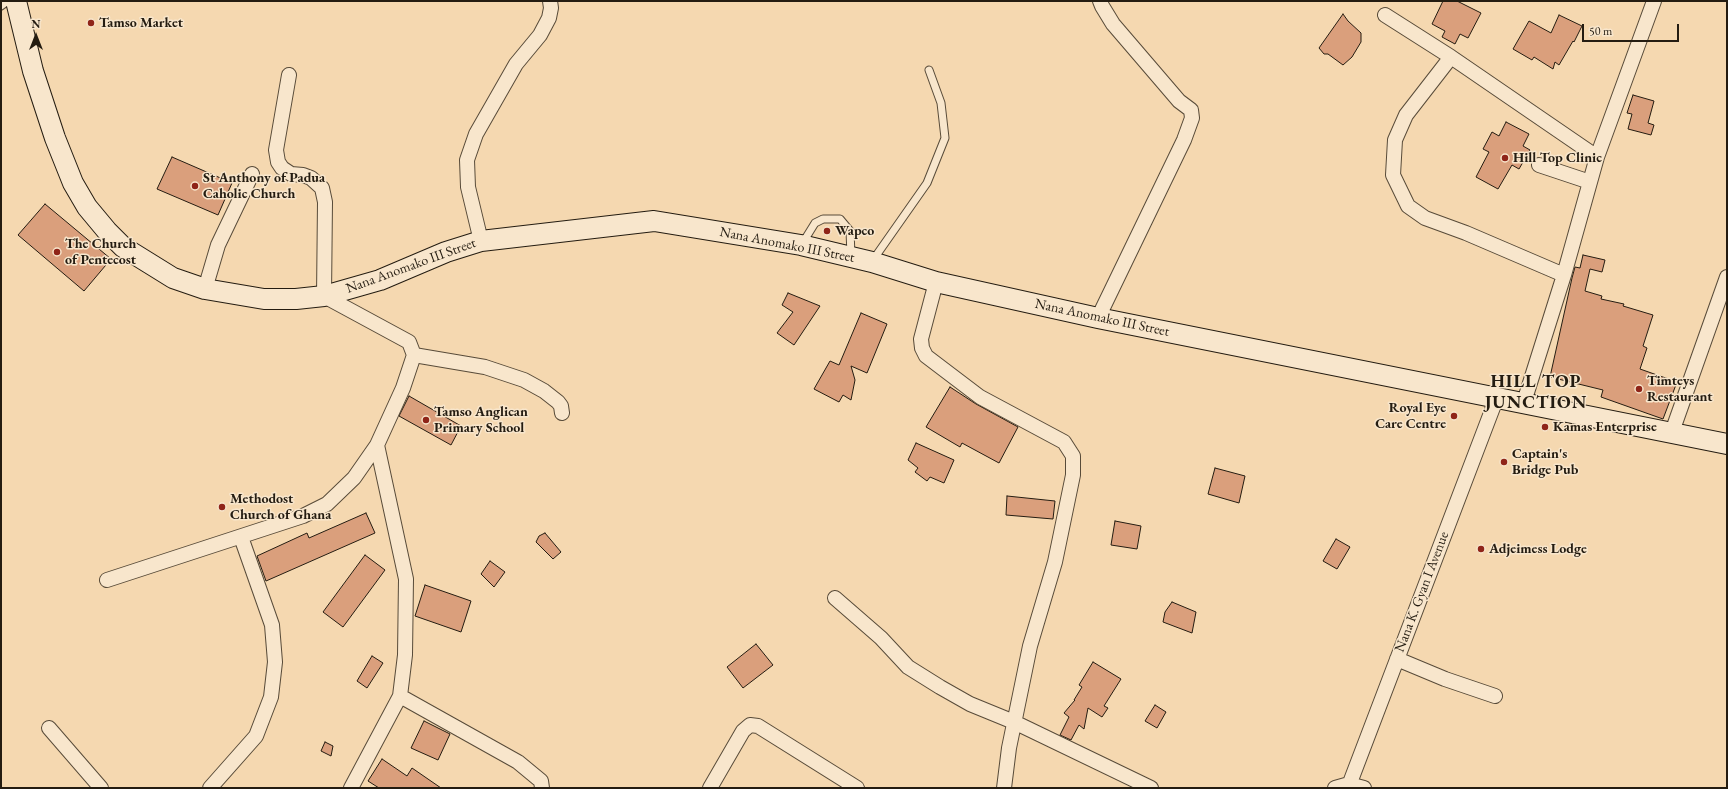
<!DOCTYPE html>
<html>
<head>
<meta charset="utf-8">
<style>
	body { margin:0 }
	#map { position:relative; width:1728px; height:789px; overflow:hidden; background:#f5d8b0; font-family:"EB Garamond",serif }
	canvas { display:block }
	.frame { position:absolute; inset:0; border:2px solid #241c11; pointer-events:none }
	.north { position:absolute; left:16px; top:16px; width:40px; height:40px; -webkit-text-stroke:3px #f8e6cc; paint-order:stroke; rotate:0deg; font-size:11px; font-weight:700; line-height:16px; text-align:center; color:#241c11 }
	.north::after { content:''; display:block; margin:auto; width:14px; height:18px; background:#241c11; clip-path:polygon(50% 0,100% 100%,50% 72%,0 100%) }
	.scale { position:absolute; left:1582px; top:24px; width:97px; height:18px; box-sizing:border-box; border:2px solid #241c11; border-top:0; padding-left:5px; font-size:12px; line-height:14px; white-space:nowrap; color:#241c11; -webkit-text-stroke:3px #f8e6cc; paint-order:stroke }
</style>
</head>
<body>
<div id="map">
<canvas width="1728" height="789"></canvas>
<div class="frame"></div>
<div class="north">N</div>
<div class="scale">50 m</div>
</div>
<script>
const ctx = document.querySelector('canvas').getContext('2d');
ctx.lineJoin = 'round';
function paint(path, color) { ctx.fillStyle = color; ctx.fill(path, 'evenodd'); }
const shape = rows => new Path2D(rows.map(r => 'M' + r).join(''));
function trace(path, color, width, dash) { ctx.strokeStyle = color; ctx.lineWidth = width; ctx.lineCap = dash ? 'butt' : 'round'; ctx.setLineDash(dash || []); ctx.stroke(path); }
function drawText(font, color, halo, rows, align = 'center') {
  ctx.font = font + ' "EB Garamond",serif'; ctx.lineWidth = 3; ctx.setLineDash([]); ctx.textBaseline = 'middle'; ctx.strokeStyle = halo; ctx.fillStyle = color; for (const [text, x, y, turn = 0] of rows) {
    ctx.save(); ctx.translate(x, y); ctx.rotate((+turn || 0) * Math.PI / 180); ctx.textAlign = isNaN(turn) ? turn : align; if (halo) ctx.strokeText(text, 0, 0); ctx.fillText(text, 0, 0); ctx.restore();
  }
}
const building = shape([
	[1443,1,1457,1,1481,13,1468,38,1460,34,1455,44,1442,37,1445,31,1432,24,1443,1],
	[1343,14,1348,21,1361,33,1361,42,1352,57,1343,65,1328,54,1324,54,1319,48,1343,14],
	[1559,15,1582,26,1574,42,1573,41,1559,65,1555,62,1553,69,1534,57,1532,60,1513,49,1529,21,1551,33,1559,15],
	[1633,95,1654,101,1648,123,1654,125,1651,135,1628,129,1632,114,1627,113,1633,95],
	[1506,122,1529,134,1523,146,1530,150,1519,169,1512,165,1498,189,1476,177,1489,152,1483,149,1492,132,1499,136,1506,122],
	[172,157,232,183,218,215,157,189,172,157],
	[45,204,111,259,84,291,18,235,45,204],
	[1583,255,1605,260,1602,272,1590,269,1585,291,1602,296,1601,299,1624,304,1623,306,1653,315,1643,346,1647,348,1640,369,1677,382,1663,419,1601,397,1603,390,1550,377,1572,278,1575,267,1580,268,1583,255],
	[788,293,820,306,794,345,777,333,793,312,782,305,788,293],
	[861,313,887,324,867,373,851,366,855,380,851,400,843,395,839,402,814,389,830,361,839,365,861,313],
	[950,387,976,404,1018,427,999,463,962,443,960,447,926,427,950,387],
	[409,396,461,426,451,445,399,416,409,396],
	[916,443,954,460,944,483,930,477,927,481,915,472,918,468,908,460,916,443],
	[1215,468,1245,476,1239,503,1208,494,1215,468],
	[1007,496,1055,501,1053,519,1006,515,1007,496],
	[366,513,375,533,266,581,257,556,307,533,309,538,366,513],
	[1115,521,1141,526,1137,549,1111,545,1115,521],
	[545,533,561,552,553,559,536,542,539,536,545,533],
	[1336,539,1350,547,1337,569,1323,561,1336,539],
	[365,555,385,570,343,627,323,612,365,555],
	[490,561,505,572,494,587,481,574,490,561],
	[425,585,471,601,461,632,415,616,425,585],
	[1172,602,1196,612,1192,633,1163,622,1165,612,1172,602],
	[756,644,773,665,743,688,727,667,756,644],
	[372,656,383,663,367,688,357,681,372,656],
	[1093,662,1121,679,1104,706,1108,708,1102,717,1088,708,1084,729,1079,725,1071,740,1060,735,1069,717,1064,713,1075,700,1074,700,1082,687,1079,685,1093,662],
	[1155,705,1166,712,1157,728,1145,721,1155,705],
	[424,721,450,734,438,760,411,748,424,721],
	[325,742,333,746,331,756,321,751,325,742],
	[382,759,407,776,412,768,441,788,379,788,368,781,382,759]
]);
const lane = shape([
	[1,6,8,1],
	[802,244,815,223,823,219,840,219,850,231,851,255],
	[873,260,927,183,945,138,941,103,929,70]
]);
const street = shape([
	[1385,15,1451,57,1597,157],
	[1451,57,1406,115,1395,140,1393,175,1408,206,1425,218,1466,233,1564,275],
	[1539,165,1590,182],
	[481,241,468,187,467,160,476,134,516,64,540,35,549,18,551,8,550,1],
	[936,282,921,339,922,348,926,356,980,397,1064,442,1073,456,1073,475,1055,562,1030,646,1009,748,1004,788],
	[205,289,218,245,252,174],
	[1098,318,1184,140,1192,118,1191,110,1179,101,1113,24,1102,6,1100,1],
	[414,355,485,367,524,380,544,391,558,402,561,406,562,413],
	[1524,402,1564,275,1597,157,1654,1],
	[1672,432,1727,277],
	[107,580,303,516,327,504,354,478,377,445,403,388,414,355,409,342,324,296,325,202,322,188,311,178,303,175,291,174,282,168,278,162,276,150,289,75],
	[835,598,881,638,908,667,940,687,970,704,1014,722,1151,788],
	[1397,659,1445,679,1495,696],
	[400,696,518,762,541,781,542,788],
	[49,728,101,788],
	[210,788,256,736,271,697,275,662,272,625,241,537],
	[351,788,400,696,405,655,406,579,377,445],
	[710,788,743,731,750,725,758,726,857,788],
	[1335,788,1349,784,1364,788],
	[1348,788,1497,397]
]);
const secondary = shape([
	[16,1,33,71,55,138,73,183,87,207,107,231,123,247,173,278,205,289,264,299,296,299,324,296,380,280,446,252,481,241,654,221,801,245,872,262,936,282,1098,318,1727,444]
]);
const markers = [
	[91,23,4,"#8f2418"],
	[1505,158,4,"#8f2418"],
	[195,186,4,"#8f2418"],
	[827,231,4,"#8f2418"],
	[57,252,4,"#8f2418"],
	[1639,389,4,"#8f2418"],
	[1454,416,4,"#8f2418"],
	[426,420,4,"#8f2418"],
	[1545,427,4,"#8f2418"],
	[1504,462,4,"#8f2418"],
	[222,507,4,"#8f2418"],
	[1481,549,4,"#8f2418"]
];
const poiNames = [
	["Tamso Market",99,23],
	["Hill Top Clinic",1513,158],
	["St Anthony of Padua",203,178],
	["Caholic Church",203,194],
	["Wapco",835,231],
	["The Church",65,244],
	["of Pentecost",65,260],
	["Timteys",1647,381],
	["Restaurant",1647,397],
	["Royal Eye",1446,408,"right"],
	["Care Centre",1446,424,"right"],
	["Tamso Anglican",434,412],
	["Primary School",434,428],
	["Kamas Enterprise",1553,427],
	["Captain's",1512,454],
	["Bridge Pub",1512,470],
	["Methodost",230,499],
	["Church of Ghana",230,515],
	["Adjeimess Lodge",1489,549]
];
const streetNames = [
	["Nana Anomako III Street",787,245,11],
	["Nana Anomako III Street",411,266,-20],
	["Nana Anomako III Street",1102,318,12],
	["Nana K. Gyan I Avenue",1422,592,-69]
];
const districtNames = [
	["HILL TOP",1536,382],
	["JUNCTION",1536,403]
];
paint(building, '#da9f7c');
trace(building, '#241c11', 1);
trace(lane, '#584b39', 9);
trace(street, '#584b39', 16);
trace(secondary, '#241c11', 22);
trace(lane, '#f8e6cc', 7);
trace(street, '#f8e6cc', 14);
trace(secondary, '#f8e6cc', 20);
for (const [x, y, r, color] of markers) { const dot = new Path2D(); dot.arc(x, y, r, 0, 2 * Math.PI); ctx.fillStyle = color; ctx.fill(dot); trace(dot, '#f8e6cc', 1.5); }
drawText('bold 14px', '#241c11', '#f8e6cc', poiNames, 'left');
drawText('14px', '#241c11', '#f8e6cc', streetNames);
ctx.letterSpacing = '1px';
drawText('bold 18px', '#241c11', '#f8e6cc', districtNames);
ctx.letterSpacing = '0px';
</script>
</body>
</html>
